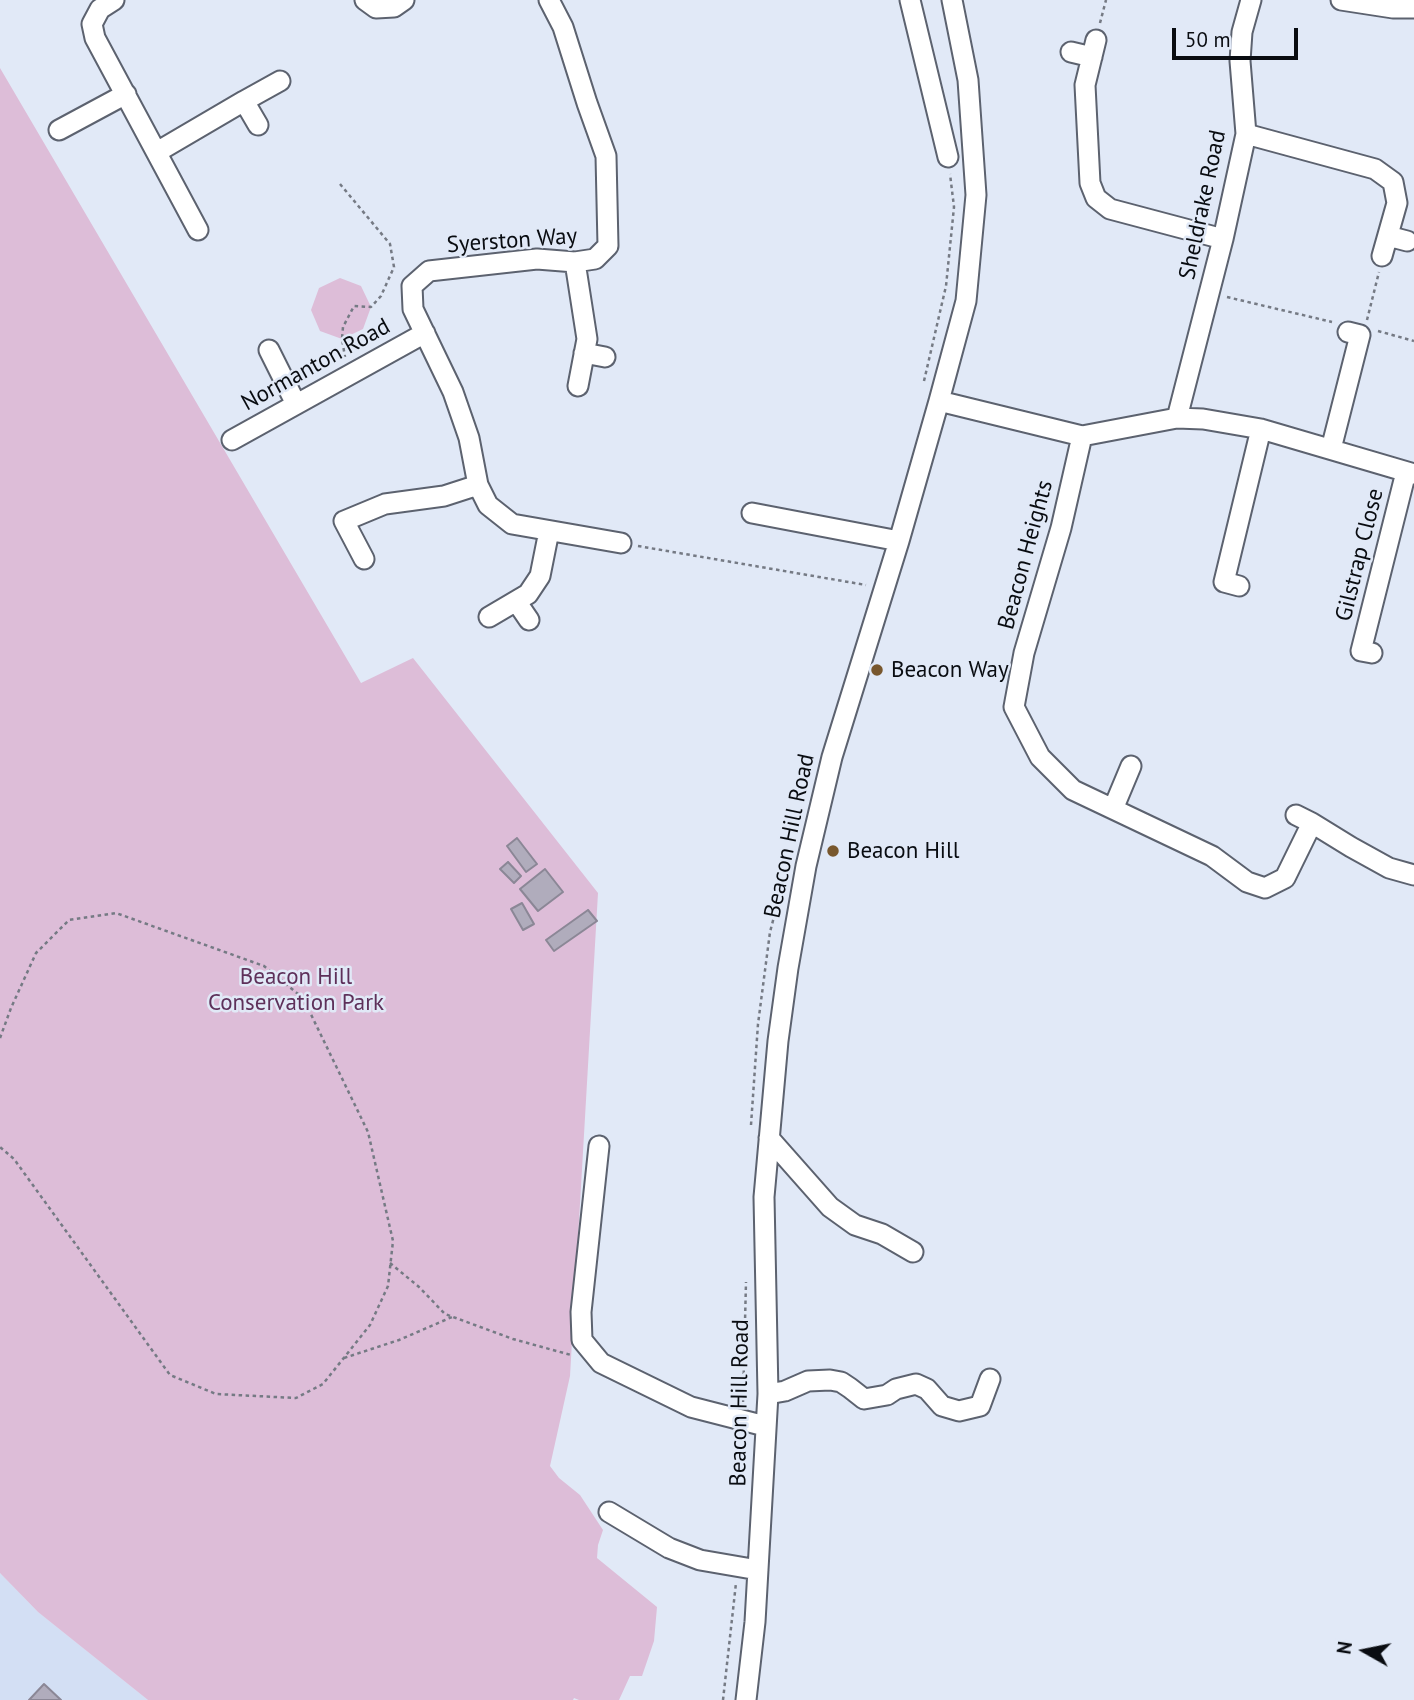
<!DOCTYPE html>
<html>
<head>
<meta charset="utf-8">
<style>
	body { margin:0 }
	#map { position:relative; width:1414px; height:1700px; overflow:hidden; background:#e1e9f7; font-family:"PT Sans",sans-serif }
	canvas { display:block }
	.north { position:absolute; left:1330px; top:1616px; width:70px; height:70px; -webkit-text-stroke:5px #e1e9f7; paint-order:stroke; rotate:279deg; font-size:19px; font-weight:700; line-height:28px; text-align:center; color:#090c11 }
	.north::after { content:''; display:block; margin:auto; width:24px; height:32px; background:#090c11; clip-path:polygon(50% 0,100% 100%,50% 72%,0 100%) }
	.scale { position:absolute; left:1172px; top:28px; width:126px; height:32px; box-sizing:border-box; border:4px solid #090c11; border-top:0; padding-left:9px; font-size:21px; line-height:24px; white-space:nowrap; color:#090c11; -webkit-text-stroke:5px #e1e9f7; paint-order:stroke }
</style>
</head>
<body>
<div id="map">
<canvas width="1414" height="1700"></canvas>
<div class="north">N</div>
<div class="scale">50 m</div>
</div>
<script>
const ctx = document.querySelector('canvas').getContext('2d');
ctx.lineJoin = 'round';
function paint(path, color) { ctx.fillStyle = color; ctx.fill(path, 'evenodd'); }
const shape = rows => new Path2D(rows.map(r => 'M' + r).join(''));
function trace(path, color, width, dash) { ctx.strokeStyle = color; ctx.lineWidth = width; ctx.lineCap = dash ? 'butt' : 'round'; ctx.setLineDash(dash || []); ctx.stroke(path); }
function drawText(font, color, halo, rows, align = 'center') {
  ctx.font = font + ' "PT Sans",sans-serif'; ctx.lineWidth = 5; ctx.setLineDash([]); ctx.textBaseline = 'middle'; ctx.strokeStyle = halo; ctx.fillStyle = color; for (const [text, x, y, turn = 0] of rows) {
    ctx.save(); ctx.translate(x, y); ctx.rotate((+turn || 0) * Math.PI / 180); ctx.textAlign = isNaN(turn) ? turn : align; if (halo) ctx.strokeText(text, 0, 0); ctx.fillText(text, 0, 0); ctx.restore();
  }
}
const built = shape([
	[0,1573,38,1612,148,1700,0,1700]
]);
const green = shape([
	[0,68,361,683,413,658,598,893,570,1376,550,1466,559,1478,580,1495,603,1530,598,1545,597,1558,657,1607,654,1641,642,1676,630,1676,619,1700,579,1700,574,1698,573,1700,148,1700,38,1612,0,1573],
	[340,278,361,286,371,307,363,329,342,339,320,331,311,310,319,288]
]);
const building = shape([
	[517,838,537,864,526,872,507,846,517,838],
	[508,862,521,876,514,883,500,869,508,862],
	[545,869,563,892,538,911,520,889,545,869],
	[522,903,534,924,523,930,511,909,522,903],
	[588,910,597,921,554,951,546,940,588,910],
	[44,1684,61,1700,29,1700,44,1684]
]);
const path = shape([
	[1100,23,1106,0],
	[340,184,390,244,394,267,381,296,371,307,354,306,343,327,342,339,345,357],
	[1227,297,1332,322],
	[1367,320,1379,272],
	[1378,331,1414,341],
	[924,381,946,286,954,207,950,174],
	[638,546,866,585],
	[0,1038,11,1008,36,953,69,920,116,913,264,966,303,998,368,1132,393,1241,388,1286,370,1325,323,1384,296,1398,216,1394,170,1375,14,1159,0,1147],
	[751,1125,758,1024,770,932,784,879],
	[390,1263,419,1287,445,1314,513,1339,571,1355],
	[344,1358,399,1340,452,1317],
	[743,1402,746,1282],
	[723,1700,736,1583]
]);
const minor = shape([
	[114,0,100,9,92,24,95,38,198,230],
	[365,0,376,8,394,7,404,0],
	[549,0,563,27,587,103,606,156,608,246,595,259,575,262,537,259,429,271,412,286,413,309,453,392,469,438,478,485,488,505,512,524,621,543],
	[910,0,948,157],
	[1341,0,1393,8,1414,8],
	[1096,40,1085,85,1090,183,1096,198,1110,209,1223,239],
	[1071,52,1092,57],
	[244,101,280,81],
	[59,130,126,94],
	[1246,134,1375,169,1393,182,1397,203,1382,256],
	[157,152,244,101,258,125],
	[1388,236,1407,241],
	[575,262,587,339,578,386],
	[269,350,296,404],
	[584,353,605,357],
	[939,401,1082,436,1177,418,1203,419,1261,429,1414,474],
	[1177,418,1223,239,1246,134,1240,61,1242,32,1251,0],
	[1082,436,1061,528,1024,653,1014,707,1040,757,1073,790,1212,856,1247,882,1265,888,1285,878,1312,823,1296,815],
	[232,440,425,333],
	[1331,449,1360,335,1348,332],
	[752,513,899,541],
	[364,559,344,521,385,504,444,496,478,485],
	[1239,586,1224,582,1261,429],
	[516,601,529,620],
	[489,617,528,594,540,576,549,531],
	[1372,653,1361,651,1406,472],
	[1113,809,1131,766],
	[1312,823,1351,847,1389,868,1414,875],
	[769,1138,830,1207,855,1225,882,1234,913,1252],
	[599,1146,581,1312,582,1340,601,1363,691,1407,765,1426],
	[768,1394,785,1391,808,1381,830,1380,841,1382,850,1388,864,1399,887,1395,896,1389,916,1384,927,1389,942,1406,959,1411,980,1406,990,1379],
	[609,1512,669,1548,700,1560,758,1570],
	[746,1700,755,1622,768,1394,764,1197,778,1041,788,968,806,866,832,757,899,541,939,401,966,301,976,195,968,80,952,0]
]);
const markers = [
	[877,670,7,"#78572d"],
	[833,851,7,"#78572d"]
];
const streetNames = [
	["Sheldrake Road",1203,205,-78],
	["Syerston Way",512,241,-4],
	["Normanton Road",316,365,-29],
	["Beacon Heights",1026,555,-75],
	["Gilstrap Close",1360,555,-76],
	["Beacon Hill Road",790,836,-78],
	["Beacon Hill Road",740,1403,-89]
];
const poiNames = [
	["Beacon Way",891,670],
	["Beacon Hill",847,851]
];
const parkNames = [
	["Beacon Hill",296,977],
	["Conservation Park",296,1003]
];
paint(built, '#d3dff4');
paint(green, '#ddbdd8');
paint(building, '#b0acbc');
trace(building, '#8b8796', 2);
trace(minor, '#5c626f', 23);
trace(path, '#757a84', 2.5, [3.5, 3.5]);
trace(minor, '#fff', 19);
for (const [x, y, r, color] of markers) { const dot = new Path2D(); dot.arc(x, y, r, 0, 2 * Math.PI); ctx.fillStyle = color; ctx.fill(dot); trace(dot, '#e1e9f7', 2.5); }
drawText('23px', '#090c11', '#e1e9f7', streetNames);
drawText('23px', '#090c11', '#e1e9f7', poiNames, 'left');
drawText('23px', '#5e305a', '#e1e9f7', parkNames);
</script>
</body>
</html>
